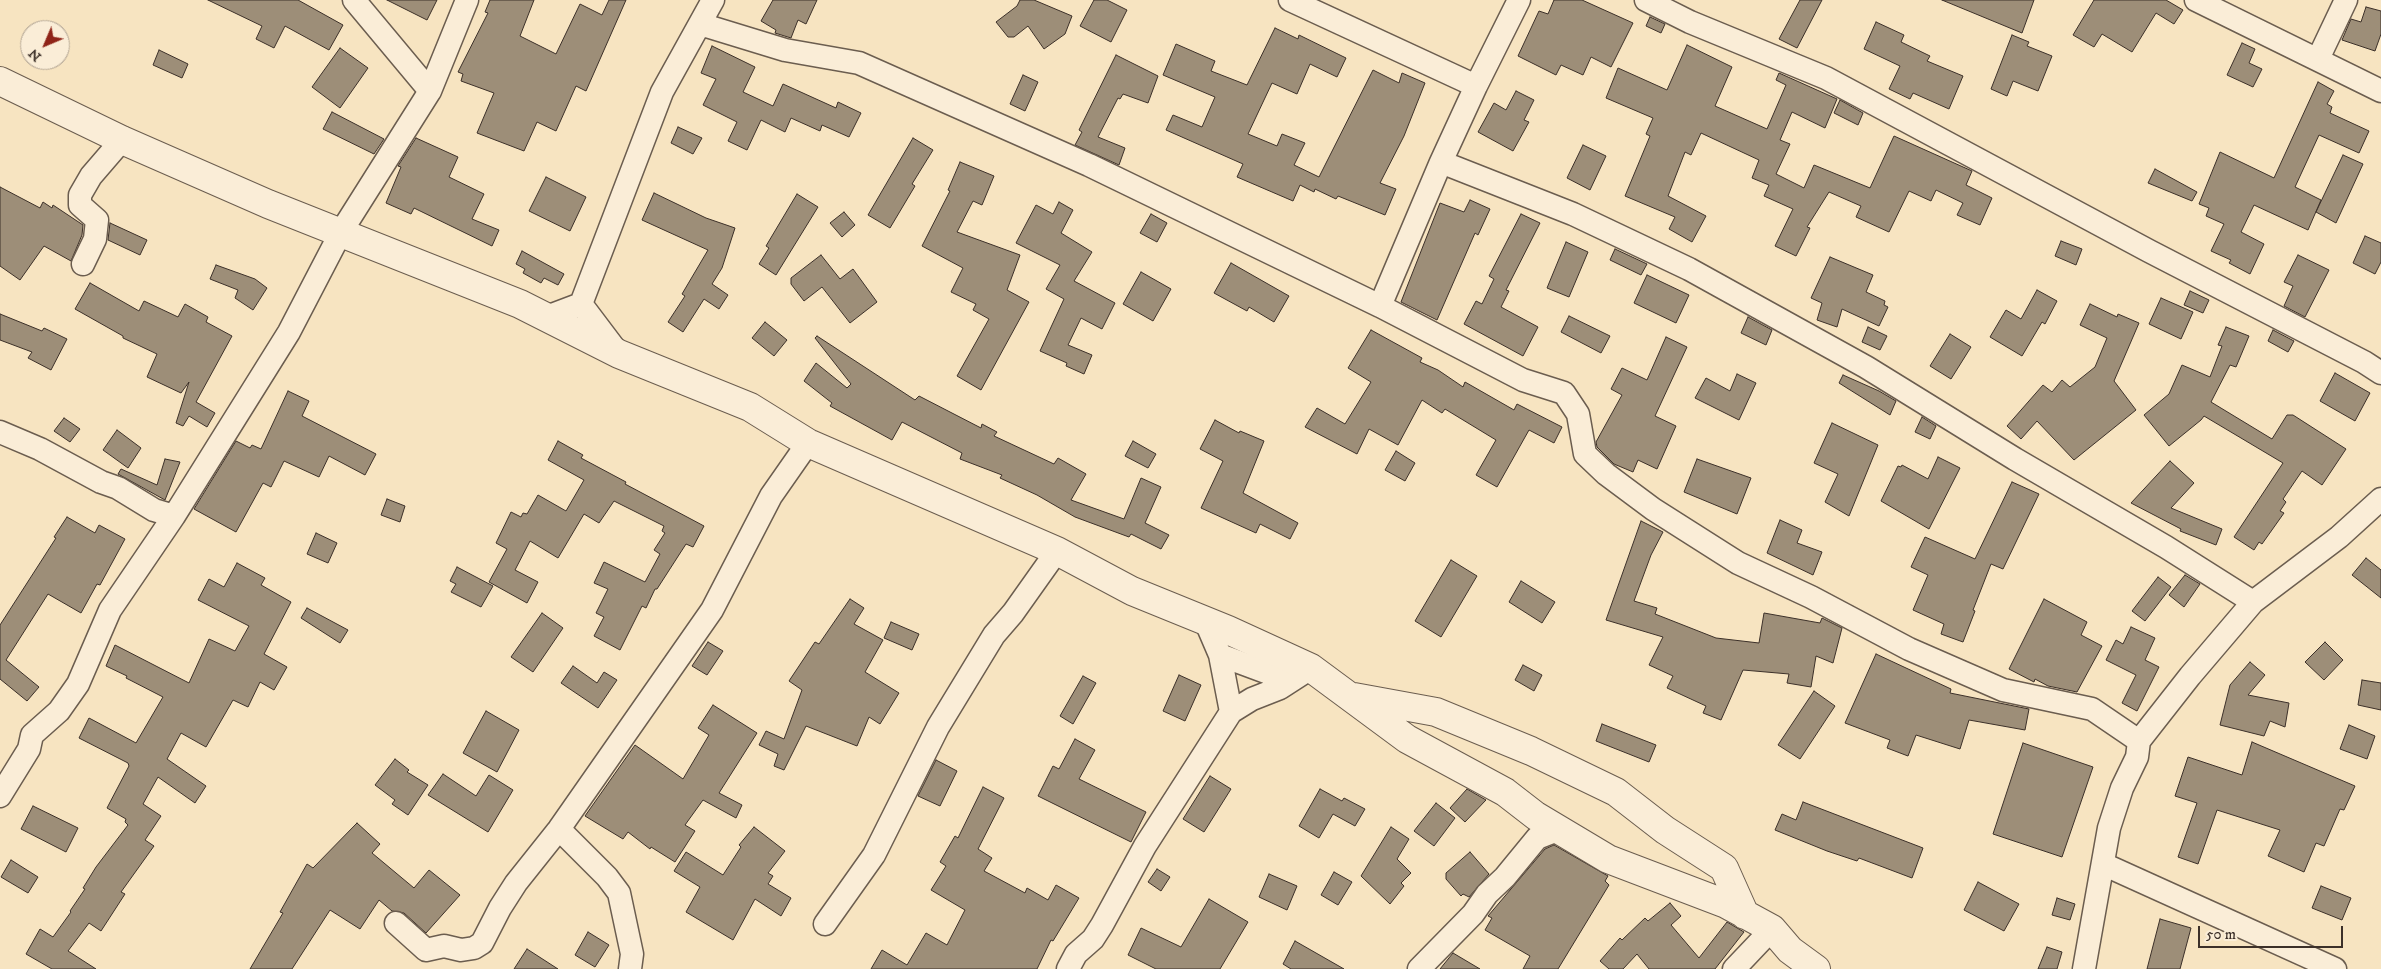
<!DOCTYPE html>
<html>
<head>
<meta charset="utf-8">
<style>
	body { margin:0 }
	#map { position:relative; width:2381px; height:969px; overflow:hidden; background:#f7e4c1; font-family:"IM FELL DW Pica",serif }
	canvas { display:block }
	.north { position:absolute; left:20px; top:20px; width:50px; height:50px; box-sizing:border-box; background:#faedd7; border:1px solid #aea191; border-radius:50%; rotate:225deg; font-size:14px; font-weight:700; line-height:20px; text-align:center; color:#3c3029 }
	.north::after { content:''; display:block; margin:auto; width:18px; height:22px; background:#8f2418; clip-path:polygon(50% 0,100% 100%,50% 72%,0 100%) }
	.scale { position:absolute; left:2198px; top:926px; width:145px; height:22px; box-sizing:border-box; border:2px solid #3c3029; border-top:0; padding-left:6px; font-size:15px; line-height:18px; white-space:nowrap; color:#3c3029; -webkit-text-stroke:4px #faedd7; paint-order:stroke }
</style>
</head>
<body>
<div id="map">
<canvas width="2381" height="969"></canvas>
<div class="north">N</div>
<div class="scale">50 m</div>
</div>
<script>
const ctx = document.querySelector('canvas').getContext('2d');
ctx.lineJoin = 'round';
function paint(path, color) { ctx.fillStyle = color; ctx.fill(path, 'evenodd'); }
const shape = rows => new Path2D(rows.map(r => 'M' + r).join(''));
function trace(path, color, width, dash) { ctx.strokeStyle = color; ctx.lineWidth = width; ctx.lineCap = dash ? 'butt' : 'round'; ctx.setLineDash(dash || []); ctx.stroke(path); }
const building = shape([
	[208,0,298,0,343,25,329,50,285,26,274,48,256,39,262,26,208,0],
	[387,0,437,0,427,20,387,0],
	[490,0,534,0,520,36,556,54,580,4,602,15,609,0,626,0,586,91,576,86,556,131,537,122,524,151,477,133,494,93,461,81,463,74,458,72,488,13,485,12,490,0],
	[773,0,817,0,806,24,798,20,791,38,775,33,776,30,761,21,773,0],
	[1020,0,1034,0,1072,16,1065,34,1044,49,1028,26,1014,37,1008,37,996,22,1017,6,1020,0],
	[1094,0,1107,0,1127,10,1111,42,1080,26,1094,0],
	[1554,0,1582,0,1633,23,1611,67,1591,57,1583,75,1561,65,1556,75,1518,56,1539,11,1548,14,1554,0],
	[1800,0,1822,0,1797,48,1779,39,1800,0],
	[1942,0,2034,0,2022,33,1942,0],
	[2094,0,2166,0,2183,10,2174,24,2156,13,2132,52,2102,34,2094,47,2073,35,2094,0],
	[2366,7,2381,11,2381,34,2375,51,2342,40,2351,19,2361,22,2366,7],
	[1650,17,1665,24,1661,33,1646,26,1650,17],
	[1876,22,1904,35,1901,42,1930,56,1927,61,1963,76,1949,109,1913,93,1910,99,1889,89,1900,66,1864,49,1876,22],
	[1275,28,1298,39,1299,35,1346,58,1337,77,1310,64,1297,94,1272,83,1248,134,1277,146,1282,134,1305,143,1294,165,1319,177,1373,70,1399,83,1402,73,1425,83,1404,136,1380,183,1396,189,1385,215,1338,196,1336,199,1315,189,1314,192,1300,185,1293,201,1237,177,1243,164,1166,130,1173,115,1202,127,1215,97,1163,75,1176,44,1215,61,1211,71,1247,85,1275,28],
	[2012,35,2029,42,2027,46,2052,56,2038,91,2013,81,2007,96,1991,89,2012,35],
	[2242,43,2255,49,2249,63,2262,69,2253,87,2227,75,2242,43],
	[1687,45,1732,67,1715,106,1767,129,1786,85,1776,80,1779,73,1837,99,1825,128,1792,112,1780,140,1790,144,1776,174,1804,188,1814,165,1870,188,1894,136,1972,171,1966,185,1992,198,1980,225,1957,215,1963,203,1936,190,1931,201,1909,191,1889,232,1856,217,1861,206,1829,192,1807,227,1810,228,1796,256,1775,246,1793,209,1764,196,1769,185,1752,178,1759,160,1701,133,1691,155,1685,152,1668,196,1706,216,1692,242,1669,229,1675,217,1625,196,1650,136,1646,134,1653,118,1606,98,1618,68,1667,90,1687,45],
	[712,46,755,67,743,92,773,106,783,84,836,108,838,102,861,113,849,137,822,125,820,131,791,118,785,132,761,120,747,150,728,141,737,122,703,105,716,79,701,73,712,46],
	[340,48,368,68,340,108,312,87,340,48],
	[159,50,188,64,182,78,153,65,159,50],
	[1116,55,1158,76,1148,103,1123,94,1120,99,1118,98,1098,137,1125,148,1119,165,1075,145,1082,132,1079,130,1116,55],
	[1023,75,1038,82,1025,111,1010,104,1023,75],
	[2318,82,2334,91,2327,104,2332,107,2330,113,2369,131,2359,153,2319,135,2295,187,2321,200,2308,230,2254,205,2241,232,2264,244,2250,274,2229,263,2231,260,2211,251,2224,224,2206,216,2209,208,2199,204,2220,152,2274,178,2318,82],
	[1516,91,1534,100,1524,120,1529,122,1513,151,1478,132,1494,103,1506,110,1516,91],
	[1840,100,1863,113,1858,125,1834,113,1840,100],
	[332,112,384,139,374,154,323,129,332,112],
	[678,127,702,138,693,154,671,143,678,127],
	[416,138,458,157,449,177,484,194,472,219,499,230,492,246,414,208,411,214,386,203,401,167,398,166,416,138],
	[913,138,933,150,912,184,915,186,890,228,868,215,913,138],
	[1583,145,1606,156,1590,190,1567,178,1583,145],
	[2343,155,2363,164,2336,223,2316,212,2343,155],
	[960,162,994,176,982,205,973,201,957,232,1020,255,1007,290,1029,302,981,390,957,376,989,319,973,310,976,304,951,292,963,268,922,246,950,191,948,190,960,162],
	[2155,169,2197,192,2192,201,2148,183,2155,169],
	[546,177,586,197,570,231,529,211,546,177],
	[0,187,40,208,43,202,52,208,53,205,83,225,82,235,71,261,44,246,20,280,0,266,0,187],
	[654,193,706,218,735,228,722,268,712,284,728,295,719,309,704,299,683,332,668,322,685,296,682,294,708,250,642,220,654,193],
	[797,194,818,207,776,275,759,264,769,248,766,246,797,194],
	[1470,200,1490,209,1478,235,1475,233,1437,320,1401,302,1440,203,1464,212,1470,200],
	[1059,202,1073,210,1061,233,1092,252,1074,281,1115,303,1102,329,1081,318,1068,345,1092,355,1084,374,1066,366,1067,363,1040,351,1064,299,1046,289,1060,265,1016,243,1036,205,1053,214,1059,202],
	[844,212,855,225,842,237,830,223,844,212],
	[1151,214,1167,223,1157,242,1140,233,1151,214],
	[1521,214,1540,223,1506,290,1509,291,1501,307,1538,327,1523,356,1464,324,1476,301,1482,304,1494,279,1489,276,1521,214],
	[110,223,147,240,140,255,108,240,110,223],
	[2365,236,2381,243,2381,262,2375,274,2353,263,2365,236],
	[2061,241,2082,249,2076,265,2055,256,2061,241],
	[1566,242,1588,252,1569,297,1547,288,1566,242],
	[1615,249,1647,264,1641,275,1610,260,1615,249],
	[522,251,564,274,558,285,544,278,541,283,523,273,525,269,516,264,522,251],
	[821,255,840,279,853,269,877,302,850,323,822,287,804,301,791,284,791,278,821,255],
	[2298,255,2329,270,2305,317,2284,306,2293,286,2284,282,2298,255],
	[1830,257,1873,275,1866,292,1885,301,1884,305,1888,307,1879,326,1842,309,1837,327,1817,320,1822,303,1811,298,1830,257],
	[1231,263,1289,296,1274,322,1249,307,1247,311,1214,293,1231,263],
	[216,265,255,279,267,288,253,310,235,298,238,290,210,279,216,265],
	[1141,272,1171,289,1153,321,1123,304,1141,272],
	[1647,275,1689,295,1676,323,1634,303,1647,275],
	[90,283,139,311,144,301,178,317,185,304,208,317,206,322,232,336,196,402,215,413,207,427,189,416,183,426,176,423,189,382,181,393,147,377,157,354,123,338,123,336,75,309,90,283],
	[2037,290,2057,301,2045,324,2042,322,2022,356,1990,337,2006,310,2021,319,2037,290],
	[2190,291,2209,300,2203,313,2184,305,2190,291],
	[2161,298,2193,312,2181,339,2149,324,2161,298],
	[2090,304,2117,317,2118,314,2139,323,2114,381,2136,410,2074,460,2037,421,2021,439,2007,426,2043,385,2052,392,2062,380,2070,387,2095,367,2107,338,2080,325,2090,304],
	[0,314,42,331,44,328,67,339,51,370,28,358,32,352,0,340,0,314],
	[1569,316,1610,336,1601,353,1561,332,1569,316],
	[1748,317,1772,330,1766,345,1741,333,1748,317],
	[765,322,787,340,774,356,752,338,765,322],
	[1868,327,1887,336,1880,350,1862,342,1868,327],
	[2226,327,2249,336,2236,367,2230,365,2211,402,2272,439,2287,415,2293,415,2346,449,2322,485,2302,471,2283,499,2286,502,2280,511,2284,513,2262,544,2259,542,2254,550,2234,537,2283,463,2204,416,2201,420,2169,446,2144,415,2169,394,2182,365,2210,377,2222,346,2218,345,2226,327],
	[1371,330,1422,358,1420,362,1438,370,1463,387,1465,382,1514,410,1517,404,1562,427,1554,443,1529,430,1497,487,1476,475,1496,440,1445,409,1442,413,1422,400,1398,445,1369,429,1357,454,1305,427,1317,408,1345,424,1371,382,1348,368,1371,330],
	[2273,330,2294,341,2288,352,2268,341,2273,330],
	[1950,334,1971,347,1951,379,1930,366,1950,334],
	[817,336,915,400,919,396,981,428,982,424,997,432,994,436,1054,464,1058,458,1086,474,1071,500,1124,519,1141,478,1161,487,1145,523,1169,535,1161,549,1131,534,1129,537,1075,517,1037,495,1000,478,1002,475,960,459,962,453,902,422,892,440,830,406,832,403,804,381,816,363,847,388,851,384,815,338,817,336],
	[1666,337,1687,347,1655,416,1676,426,1657,469,1638,460,1633,472,1614,464,1597,447,1596,442,1622,395,1611,389,1622,368,1647,380,1666,337],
	[2335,373,2370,393,2355,421,2320,401,2335,373],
	[1737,374,1756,383,1739,420,1695,398,1706,378,1730,391,1737,374],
	[1843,375,1879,391,1896,401,1890,415,1839,383,1843,375],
	[288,391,309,401,302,416,376,454,365,475,329,456,319,477,284,461,271,487,263,483,236,532,194,509,236,441,250,448,252,445,261,449,288,391],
	[1922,417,1936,426,1930,439,1915,432,1922,417],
	[64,418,80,429,70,442,54,431,64,418],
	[1215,420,1239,433,1240,431,1264,441,1243,493,1298,523,1290,539,1260,524,1256,533,1201,508,1223,461,1200,449,1215,420],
	[1832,423,1878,445,1849,516,1825,502,1838,474,1814,463,1832,423],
	[117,430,141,448,128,468,103,450,117,430],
	[558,441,583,455,581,458,626,482,625,484,704,526,693,547,686,544,657,589,655,589,646,608,642,606,620,650,594,636,604,617,596,613,608,589,594,583,604,562,645,582,660,554,654,550,665,533,662,531,664,526,614,501,599,523,584,514,558,558,530,541,515,570,538,582,527,603,489,582,507,549,496,543,511,512,521,517,523,513,527,514,538,495,566,511,584,480,548,460,558,441],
	[1133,441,1156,454,1148,468,1125,456,1133,441],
	[1396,451,1415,463,1405,481,1385,470,1396,451],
	[1938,457,1960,468,1929,529,1881,501,1898,466,1901,467,1902,465,1928,479,1938,457],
	[165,459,180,462,165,500,118,474,121,469,157,485,165,459],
	[1697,459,1751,478,1737,514,1684,492,1697,459],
	[2170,461,2194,483,2171,508,2222,529,2216,545,2180,531,2181,529,2131,503,2170,461],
	[2012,482,2039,494,2003,569,1991,564,1973,610,1975,611,1963,642,1941,634,1944,624,1913,610,1928,575,1911,567,1925,537,1975,559,2012,482],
	[387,499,405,506,400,522,381,515,387,499],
	[67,517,95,533,99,525,125,539,100,585,97,584,81,613,48,594,6,660,39,687,27,701,0,679,0,625,56,538,54,537,67,517],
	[1780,520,1802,530,1797,543,1822,552,1813,575,1767,553,1780,520],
	[1641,521,1663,532,1651,555,1634,601,1657,608,1655,614,1716,638,1759,643,1764,613,1820,623,1822,618,1842,628,1833,663,1816,656,1811,687,1787,683,1789,674,1743,670,1721,720,1703,713,1706,706,1667,688,1673,676,1649,665,1663,637,1606,620,1641,521],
	[316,533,337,543,328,563,307,554,316,533],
	[2366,558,2381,570,2381,598,2352,575,2366,558],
	[1451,560,1477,576,1441,637,1415,621,1451,560],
	[237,563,265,578,261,585,291,602,264,654,287,667,274,690,260,682,248,707,233,700,206,747,181,733,167,759,206,786,195,803,158,777,143,804,161,816,145,840,154,846,121,892,125,894,101,931,89,923,68,951,96,969,52,969,26,954,40,929,53,937,71,912,70,911,85,889,83,888,96,867,128,825,125,822,126,819,107,808,129,766,128,763,79,738,89,718,136,743,163,697,126,678,127,676,106,666,115,645,189,683,209,639,235,651,249,626,198,600,209,579,224,587,237,563],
	[457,567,493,586,481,607,451,592,456,584,450,581,457,567],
	[2185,575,2200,584,2184,607,2169,595,2185,575],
	[2158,577,2171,587,2145,621,2132,611,2158,577],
	[1521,581,1555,602,1542,623,1509,602,1521,581],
	[850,599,864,608,854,624,883,640,865,672,899,693,880,724,869,717,857,746,806,726,784,770,774,766,778,754,759,745,766,731,784,739,802,690,789,681,815,642,819,644,850,599],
	[2044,599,2087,622,2081,635,2102,646,2077,692,2048,686,2035,679,2034,682,2009,669,2044,599],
	[307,608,348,630,340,643,301,618,307,608],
	[542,613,563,628,533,672,511,657,542,613],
	[891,622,919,634,912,650,884,638,891,622],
	[2131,627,2155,638,2145,660,2159,667,2137,711,2122,703,2136,675,2106,660,2116,640,2123,644,2131,627],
	[708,642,723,651,707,675,692,666,708,642],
	[2325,642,2343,660,2324,680,2305,662,2325,642],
	[1876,654,1951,689,1950,693,2029,709,2025,730,1969,720,1960,749,1916,735,1908,756,1887,748,1890,740,1845,723,1876,654],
	[2250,662,2265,675,2248,695,2289,703,2285,727,2270,721,2264,736,2220,725,2230,685,2250,662],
	[1523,665,1542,675,1534,691,1515,680,1523,665],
	[573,666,597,683,604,672,617,680,598,708,561,683,573,666],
	[1179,675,1201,685,1185,721,1163,711,1179,675],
	[1083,676,1096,683,1073,724,1060,716,1083,676],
	[2362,680,2381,683,2381,710,2358,705,2362,680],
	[1814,691,1835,706,1800,759,1778,745,1814,691],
	[713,705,757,733,719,793,742,805,736,818,703,800,685,825,695,831,675,862,651,847,650,849,628,832,623,839,585,816,635,745,683,779,709,735,698,728,713,705],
	[486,711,519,730,497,772,463,753,486,711],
	[1602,724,1656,745,1649,762,1596,741,1602,724],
	[2349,725,2375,736,2367,759,2340,749,2349,725],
	[1075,739,1095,750,1079,779,1146,812,1131,842,1038,796,1053,766,1059,769,1075,739],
	[2252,742,2355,786,2344,810,2340,809,2324,846,2316,843,2304,872,2268,856,2280,830,2217,810,2198,864,2178,857,2197,803,2175,796,2188,757,2242,775,2252,742],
	[2023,743,2093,767,2062,857,1993,834,2023,743],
	[395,759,409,770,407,772,428,785,408,815,392,804,395,800,375,785,395,759],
	[936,760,957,771,940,806,918,796,936,760],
	[443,774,476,796,489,775,513,790,488,832,428,795,443,774],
	[1210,776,1231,789,1204,832,1183,819,1210,776],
	[983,787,1004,798,978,849,992,858,984,871,1025,893,1027,888,1048,900,1056,885,1079,898,1053,941,1051,940,1037,969,871,969,882,950,907,965,926,933,947,945,965,910,931,890,946,866,940,862,955,836,958,838,983,787],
	[1320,789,1342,801,1344,798,1365,809,1355,826,1333,814,1319,838,1299,826,1320,789],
	[1467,789,1486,800,1465,822,1450,808,1467,789],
	[1803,802,1923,848,1912,878,1859,858,1857,861,1827,851,1775,830,1782,814,1796,820,1803,802],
	[1436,803,1455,818,1434,846,1414,831,1436,803],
	[33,806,78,828,66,852,21,829,33,806],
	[357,823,380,844,372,853,414,888,429,870,460,895,426,933,404,913,392,911,379,900,360,929,330,910,292,969,250,969,283,913,280,912,307,864,313,868,357,823],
	[754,827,785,851,768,873,773,876,768,884,791,898,781,916,755,899,733,940,686,912,700,887,674,871,686,852,723,875,741,847,739,845,754,827],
	[1391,827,1409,839,1397,859,1411,873,1401,883,1404,886,1390,904,1361,876,1391,827],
	[1554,845,1608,876,1605,881,1609,885,1558,969,1523,969,1530,956,1485,930,1492,918,1488,916,1545,849,1554,845],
	[1470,852,1489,874,1469,897,1463,894,1461,896,1446,879,1446,873,1470,852],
	[11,860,38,877,28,893,1,877,11,860],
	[1157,869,1170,877,1161,891,1148,882,1157,869],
	[1334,872,1352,882,1338,905,1321,895,1334,872],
	[1269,874,1297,886,1287,910,1259,897,1269,874],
	[1978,882,2019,904,2004,931,1964,910,1978,882],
	[2321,886,2351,898,2342,920,2312,908,2321,886],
	[2057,898,2075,904,2070,920,2052,915,2057,898],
	[1209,899,1248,922,1220,969,1156,969,1128,955,1141,928,1181,947,1209,899],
	[1670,903,1681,916,1671,925,1699,958,1727,922,1744,932,1715,969,1649,969,1637,954,1623,969,1609,969,1600,961,1620,938,1622,940,1645,918,1648,921,1670,903],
	[2160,919,2191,928,2180,969,2147,969,2160,919],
	[588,932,609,945,595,967,575,955,588,932],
	[1295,941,1344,969,1291,969,1283,964,1295,941],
	[2047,947,2062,952,2057,969,2038,969,2047,947],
	[527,949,558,969,514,969,527,949],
	[1453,953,1480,969,1440,969,1453,953]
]);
const minor = shape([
	[354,0,430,91],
	[1290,0,1476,86],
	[1646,0,1690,22,1826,78,2149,251,2364,362,2381,373],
	[2196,0,2381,91],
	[700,24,785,50,859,63,1089,165,1380,306,1523,380,1564,393,1578,414,1585,454,1606,474,1653,509,1738,563,1811,597,1909,649,2003,690,2092,709,2139,741],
	[2318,59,2346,0],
	[1441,162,1573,214,1689,269,1866,367,2015,459,2166,547,2253,602],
	[83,264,95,239,97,220,80,205,80,195,91,176,122,140],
	[581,304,618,353],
	[1380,306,1441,162,1476,86,1519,0],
	[544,318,581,304,662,92,713,0],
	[0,432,40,449,101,482,118,488,154,510,174,516],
	[1205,620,1220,655,1231,712],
	[1220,655,1290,681],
	[0,796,29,749,32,735,59,711,78,684,110,610,174,516,289,332,341,232,430,91,467,0],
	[559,829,607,877,619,893,632,954,630,969],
	[2103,864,2335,969],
	[396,923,426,950,444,946,461,950,474,948,482,943,500,908,516,883,559,829,712,610,771,496,808,443],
	[825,924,874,855,938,727,994,635,1013,613,1057,551],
	[1068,969,1076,954,1093,939,1102,925,1145,846,1231,712,1252,699,1280,688,1311,668],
	[1419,969,1473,914,1487,894,1505,877,1537,838,1560,829],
	[1734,969,1772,929],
	[2084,969,2109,828,2122,788,2137,757,2139,741,2190,676,2253,602,2339,537,2381,499]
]);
const tertiary = shape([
	[0,81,122,140,268,204,520,304,619,354,750,407,808,443,1057,551,1132,591,1228,630,1311,668,1407,739,1505,792,1536,816,1608,859,1726,904,1772,929,1790,950,1816,969],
	[1354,697,1436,712,1531,751,1616,792,1665,830,1724,868,1745,915]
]);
paint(building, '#9d8e78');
trace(building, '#3c3029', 1);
trace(minor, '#6b5d4f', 25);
trace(tertiary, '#6b5d4f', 30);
trace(minor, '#faedd7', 22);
trace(tertiary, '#faedd7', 28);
</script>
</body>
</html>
